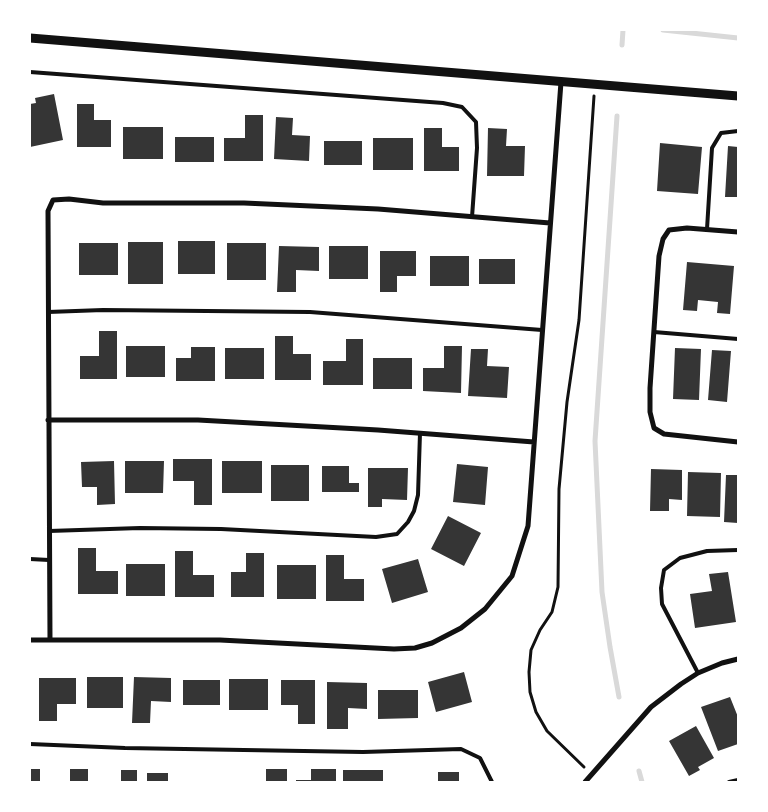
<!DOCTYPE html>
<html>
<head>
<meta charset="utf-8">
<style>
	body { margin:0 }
	#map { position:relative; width:768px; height:812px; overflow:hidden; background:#fff; font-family:Cabin,sans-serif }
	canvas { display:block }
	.frame { position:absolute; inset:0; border:31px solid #fff; pointer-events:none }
</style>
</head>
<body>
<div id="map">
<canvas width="768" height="812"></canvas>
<div class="frame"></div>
</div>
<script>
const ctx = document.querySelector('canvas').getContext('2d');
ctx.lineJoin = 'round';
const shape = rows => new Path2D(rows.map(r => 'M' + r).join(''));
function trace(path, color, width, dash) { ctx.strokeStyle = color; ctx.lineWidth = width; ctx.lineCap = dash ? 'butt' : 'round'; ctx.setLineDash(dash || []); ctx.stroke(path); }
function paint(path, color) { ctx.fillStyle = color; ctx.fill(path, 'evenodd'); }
const stream = shape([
	[663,30,738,38],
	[622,45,623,30],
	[617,116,595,441,602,592,610,647,619,697],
	[639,771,642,782]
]);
const building = shape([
	[54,94,63,140,30,147,30,104,36,103,35,98],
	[77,104,94,104,94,120,111,120,111,147,77,147],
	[245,115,263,115,263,161,224,161,224,138,245,138],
	[276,117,293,118,292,135,310,136,309,161,274,159],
	[123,127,163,127,163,159,123,159],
	[424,128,442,128,442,147,459,147,459,171,424,171],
	[488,128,507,129,506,146,525,146,524,176,487,176],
	[175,137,214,137,214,162,175,162],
	[373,138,413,138,413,170,373,170],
	[324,141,362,141,362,165,324,165],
	[660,143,702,147,698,194,657,191],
	[728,146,738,147,738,197,725,197],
	[178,241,215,241,215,274,178,274],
	[128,242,163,242,163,284,128,284],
	[79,243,118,243,118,275,79,275],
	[227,243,266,243,266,280,227,280],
	[279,246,319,247,319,271,296,270,296,292,277,292],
	[329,246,368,246,368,279,329,279],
	[380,251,416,251,416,276,397,276,397,292,380,292],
	[430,256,469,256,469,286,430,286],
	[479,259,515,259,515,284,479,284],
	[687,262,734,266,730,314,717,313,718,302,698,300,697,311,683,310],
	[99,331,117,331,117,379,80,379,80,356,99,356],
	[275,336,293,336,293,354,311,354,311,380,275,380],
	[346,339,363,339,363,385,323,385,323,361,346,361],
	[126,346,165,346,165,377,126,377],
	[444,346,462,346,461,393,423,391,423,368,444,368],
	[191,347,215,347,215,381,176,381,176,358,191,358],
	[225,348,264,348,264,379,225,379],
	[675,348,701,349,699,400,673,399],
	[471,349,488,349,487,366,509,367,507,398,468,396],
	[712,350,731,351,727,402,708,400],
	[373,358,412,358,412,389,373,389],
	[173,459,212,459,212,505,194,505,194,481,173,481],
	[114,461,115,504,97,505,97,487,82,487,81,462],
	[125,461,164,461,163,493,125,493],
	[222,461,262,461,262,493,222,493],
	[457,464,488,467,485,505,453,502],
	[271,465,309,465,309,501,271,501],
	[322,466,349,466,349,483,359,483,359,492,322,492],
	[368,468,408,468,407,500,382,499,382,507,368,507],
	[651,469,682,470,682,500,669,499,669,511,650,511],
	[688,472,721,473,720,517,687,516],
	[726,475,738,475,738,523,724,522],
	[448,516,481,533,464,566,431,549],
	[78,548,96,548,96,571,118,571,118,594,78,594],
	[175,551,193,551,193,575,214,575,214,597,175,597],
	[246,553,264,553,264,597,231,597,231,572,246,572],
	[326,555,344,555,344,579,364,579,364,601,326,601],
	[418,559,428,592,392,603,382,569],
	[126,564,165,564,165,596,126,596],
	[277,565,316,565,316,599,277,599],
	[728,572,736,622,695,628,690,594,712,591,709,574],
	[464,672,472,702,436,712,428,682],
	[87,677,123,677,123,708,87,708],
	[134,677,171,678,171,702,151,701,150,723,132,723],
	[39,678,76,678,76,704,57,704,57,721,39,721],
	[229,679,268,679,268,710,229,710],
	[183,680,220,680,220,705,183,705],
	[281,680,315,680,315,724,298,724,298,705,281,705],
	[327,682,367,683,367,709,348,708,348,729,327,729],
	[378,690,418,690,418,718,378,719],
	[730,697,738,717,738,744,718,751,701,707],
	[696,726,714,758,698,767,700,770,689,776,669,741],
	[30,769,40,769,40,782,30,782],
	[70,769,88,769,88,782,70,782],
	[266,769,287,769,287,782,266,782],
	[311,769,336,769,336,782,296,782,296,780,311,780],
	[121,770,137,770,137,782,121,782],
	[343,770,383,770,383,782,343,782],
	[438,772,459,772,459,782,438,782],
	[147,773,168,773,168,782,147,782]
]);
const path = shape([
	[584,767,547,731,536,712,530,692,529,672,531,650,540,630,552,612,558,587,559,489,567,402,579,320,594,96]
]);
const service = shape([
	[30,72,443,103,462,107,476,122,477,148,472,217],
	[707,229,712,148,721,133,738,131],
	[48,312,103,310,310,312,542,330],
	[654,332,738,339],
	[49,531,140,528,221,529,376,537,397,534,408,522,414,511,418,495,420,433],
	[30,559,49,560],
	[698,673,662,604,661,588,664,570,680,558,707,551,738,550],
	[30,744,125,748,363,752,461,749,480,758,492,782],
	[729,782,738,780]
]);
const minor = shape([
	[738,232,687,228,669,230,663,239,659,256,650,388,650,412,654,428,664,434,738,442],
	[48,420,198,420,378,430,534,442],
	[30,640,220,640,394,649,415,648,432,643,461,628,485,609,512,576,528,526,561,82],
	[50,640,48,211,53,200,69,199,103,203,244,203,378,209,550,223],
	[585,782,651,707,681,684,698,673,722,663,738,659]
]);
const tertiary = shape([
	[30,38,738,96]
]);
trace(stream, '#d9d9d9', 5);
paint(building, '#353535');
trace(path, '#111', 3);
trace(service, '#111', 4);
trace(minor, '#111', 5);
trace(tertiary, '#111', 9);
</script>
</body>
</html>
